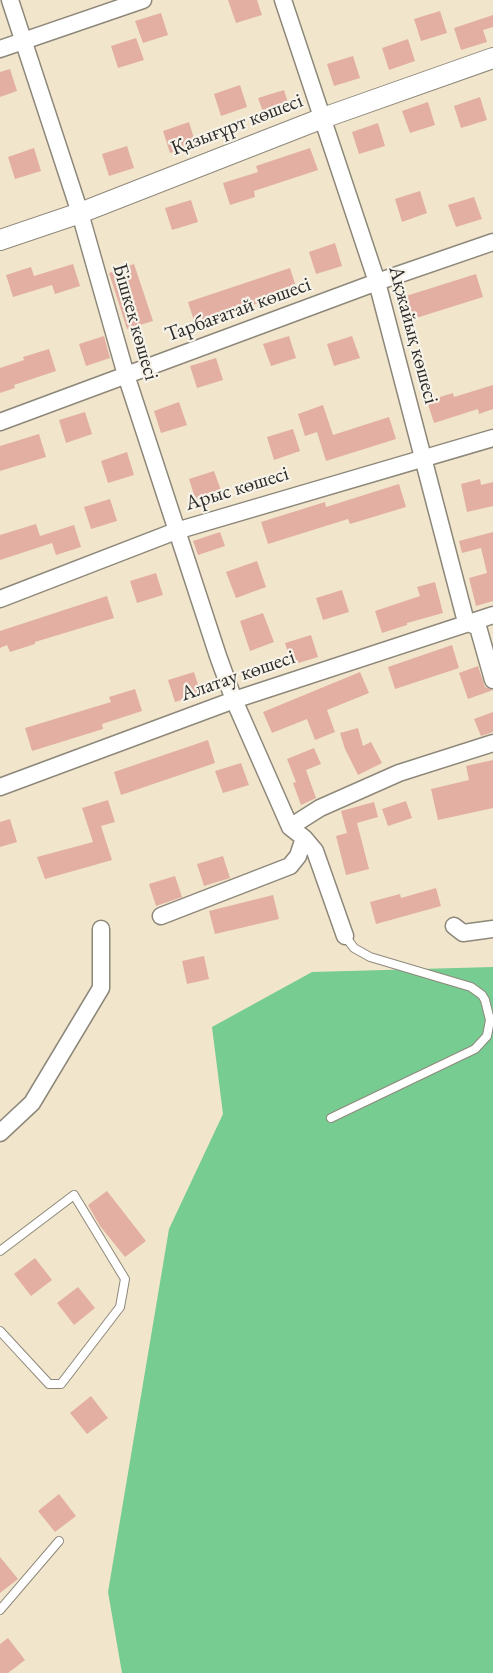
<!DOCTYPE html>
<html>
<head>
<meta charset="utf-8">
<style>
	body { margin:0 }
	canvas { display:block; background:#f1e5cb }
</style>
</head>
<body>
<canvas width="493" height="1673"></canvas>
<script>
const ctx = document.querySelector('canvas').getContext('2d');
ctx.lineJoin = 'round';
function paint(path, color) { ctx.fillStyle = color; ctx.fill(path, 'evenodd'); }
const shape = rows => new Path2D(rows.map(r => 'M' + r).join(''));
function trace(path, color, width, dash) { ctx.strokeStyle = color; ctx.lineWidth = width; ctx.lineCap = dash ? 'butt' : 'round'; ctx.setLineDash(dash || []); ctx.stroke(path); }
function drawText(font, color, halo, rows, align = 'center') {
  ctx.font = font + ' "EB Garamond",serif'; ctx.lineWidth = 4.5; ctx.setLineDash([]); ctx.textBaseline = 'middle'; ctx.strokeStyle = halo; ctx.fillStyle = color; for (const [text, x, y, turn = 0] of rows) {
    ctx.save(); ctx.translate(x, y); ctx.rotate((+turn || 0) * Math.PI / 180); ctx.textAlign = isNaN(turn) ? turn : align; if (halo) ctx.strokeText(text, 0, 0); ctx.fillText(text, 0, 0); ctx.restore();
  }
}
const green = shape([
	[493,967,493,1673,122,1673,108,1592,169,1229,223,1114,212,1027,312,972]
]);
const building = shape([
	[228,0,257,0,262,15,236,23],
	[440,11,447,33,421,41,414,19],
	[161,13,168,35,143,43,135,21],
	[493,15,493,27,483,30,487,42,461,50,454,28],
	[136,38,144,60,118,68,111,46],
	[408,39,415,61,389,70,382,48],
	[353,56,360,78,334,86,327,64],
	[10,69,17,91,0,97,0,72],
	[240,85,247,107,221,116,214,94],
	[284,90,291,112,266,120,258,98],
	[480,97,487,120,461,128,454,106],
	[428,102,435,125,410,133,402,111],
	[189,122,196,145,170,153,163,131],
	[378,123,385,146,359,154,352,132],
	[127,146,134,168,109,176,102,154],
	[34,148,41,171,15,179,8,157],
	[310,148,318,170,254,191,255,197,230,205,223,183,258,172,256,166],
	[420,191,427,213,402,222,395,199],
	[474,197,482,219,456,227,448,205],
	[191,200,198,222,172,230,165,208],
	[335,243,342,266,316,274,309,252],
	[73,264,80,286,55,294,52,285,13,297,6,275,31,267,34,276],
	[134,264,153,321,127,329,109,273],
	[290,268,297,290,195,324,188,302],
	[476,274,483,297,413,319,406,296],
	[104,336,110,358,86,366,79,344],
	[289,336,296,358,271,366,263,344],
	[352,336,360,358,334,366,327,344],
	[49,349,56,371,14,385,15,388,0,393,0,368,24,360,23,357],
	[216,358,223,380,197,388,190,366],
	[493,385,493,409,479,414,478,409,434,423,427,401,453,393,454,397],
	[179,402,187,425,161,433,154,411],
	[323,405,333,435,389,417,396,439,326,461,317,432,305,436,298,414],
	[85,412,92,434,66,443,59,420],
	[293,429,300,451,274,460,267,437],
	[39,434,46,457,0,471,0,446],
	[127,452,134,475,108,483,101,461],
	[214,471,222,493,196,501,189,479],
	[480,479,481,485,493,482,493,506,467,512,461,484],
	[399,484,406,507,350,524,348,519,268,544,261,522,325,502,326,507],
	[110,499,117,521,91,529,84,507],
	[36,524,40,536,74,525,81,547,56,555,52,543,0,560,0,535],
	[220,532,225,546,198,555,193,541],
	[493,532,493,601,476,606,469,578,487,573,481,548,462,553,459,541],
	[257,561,266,587,236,598,226,572],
	[156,573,163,595,137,603,130,581],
	[435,582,443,613,407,623,407,625,382,633,375,611,420,596,417,587],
	[342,590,349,612,323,620,316,598],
	[107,596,114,618,35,642,35,644,10,652,7,645,0,648,0,631],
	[263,613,274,642,250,651,240,621],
	[311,635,318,657,292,665,285,643],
	[452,645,459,668,395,689,388,667],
	[478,666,485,687,493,690,468,699,459,673],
	[194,672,201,694,175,702,168,680],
	[360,672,369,693,327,710,335,732,315,740,307,719,272,733,263,712],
	[135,689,142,711,102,724,103,729,32,751,25,728,111,702,109,697],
	[493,712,493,732,481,736,474,719],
	[358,728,363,746,371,742,382,763,358,775,345,749,340,733],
	[208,740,215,763,121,795,114,772],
	[314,748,321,764,306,770,316,798,301,805,293,783,296,782,287,759],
	[493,760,493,808,438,820,431,789,469,780,466,766],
	[241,763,249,785,223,793,215,771],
	[108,800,115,822,101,826,112,860,45,879,37,857,93,842,82,808],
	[406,801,412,818,388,826,382,809],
	[374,802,378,817,357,823,369,869,346,875,336,836,347,833,341,811],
	[10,819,17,842,0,847,0,822],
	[223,856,230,878,204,886,197,864],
	[175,876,182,897,156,906,149,884],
	[436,888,441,906,376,924,370,902,400,894,401,898],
	[273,895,279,919,215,934,209,911],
	[204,956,209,979,187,984,182,961],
	[107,1191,146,1241,125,1257,100,1226,88,1205],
	[35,1258,52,1280,31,1296,14,1274],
	[78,1287,95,1308,74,1325,57,1303],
	[91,1396,108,1418,87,1434,70,1413],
	[59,1494,76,1516,55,1532,38,1511],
	[0,1557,18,1579,0,1593],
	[8,1638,25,1660,8,1673,0,1673,0,1644]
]);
const service = shape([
	[331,1118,475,1049,487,1036,490,1020,485,1000,482,995,471,987,370,957,354,948,345,936],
	[0,1251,74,1195,125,1279,120,1307,61,1384,49,1384,0,1331],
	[0,1610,59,1541]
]);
const minor = shape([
	[10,0,80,213,126,375,218,656,234,700,290,827,304,838,315,851,345,936],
	[283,0,377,282,466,622,478,627,493,680],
	[0,49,143,0],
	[0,422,377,282,493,242],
	[0,599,176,531,493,438],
	[0,787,234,700,493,615],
	[290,827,320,808,399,773,493,743],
	[161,916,290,866,298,856,304,838],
	[454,926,463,933,493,929],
	[0,1133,32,1103,101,988,101,929]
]);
const tertiary = shape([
	[0,240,80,213,323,118,493,58]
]);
const streetNames = [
	["Қазығұрт көшесі",237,125,-21],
	["Тарбағатай көшесі",238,310,-20],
	["Бішкек көшесі",135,322,74],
	["Ақжайық көшесі",413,335,75],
	["Арыс көшесі",237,489,-17],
	["Алатау көшесі",238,676,-19]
];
paint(green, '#76cc91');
paint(building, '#e3afa3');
trace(service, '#8e887b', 10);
trace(minor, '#8e887b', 19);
trace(tertiary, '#8e887b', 22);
trace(service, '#fff', 8);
trace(minor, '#fff', 16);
trace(tertiary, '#fff', 20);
drawText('21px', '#2b2b2b', '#f7f3e8', streetNames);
</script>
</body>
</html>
